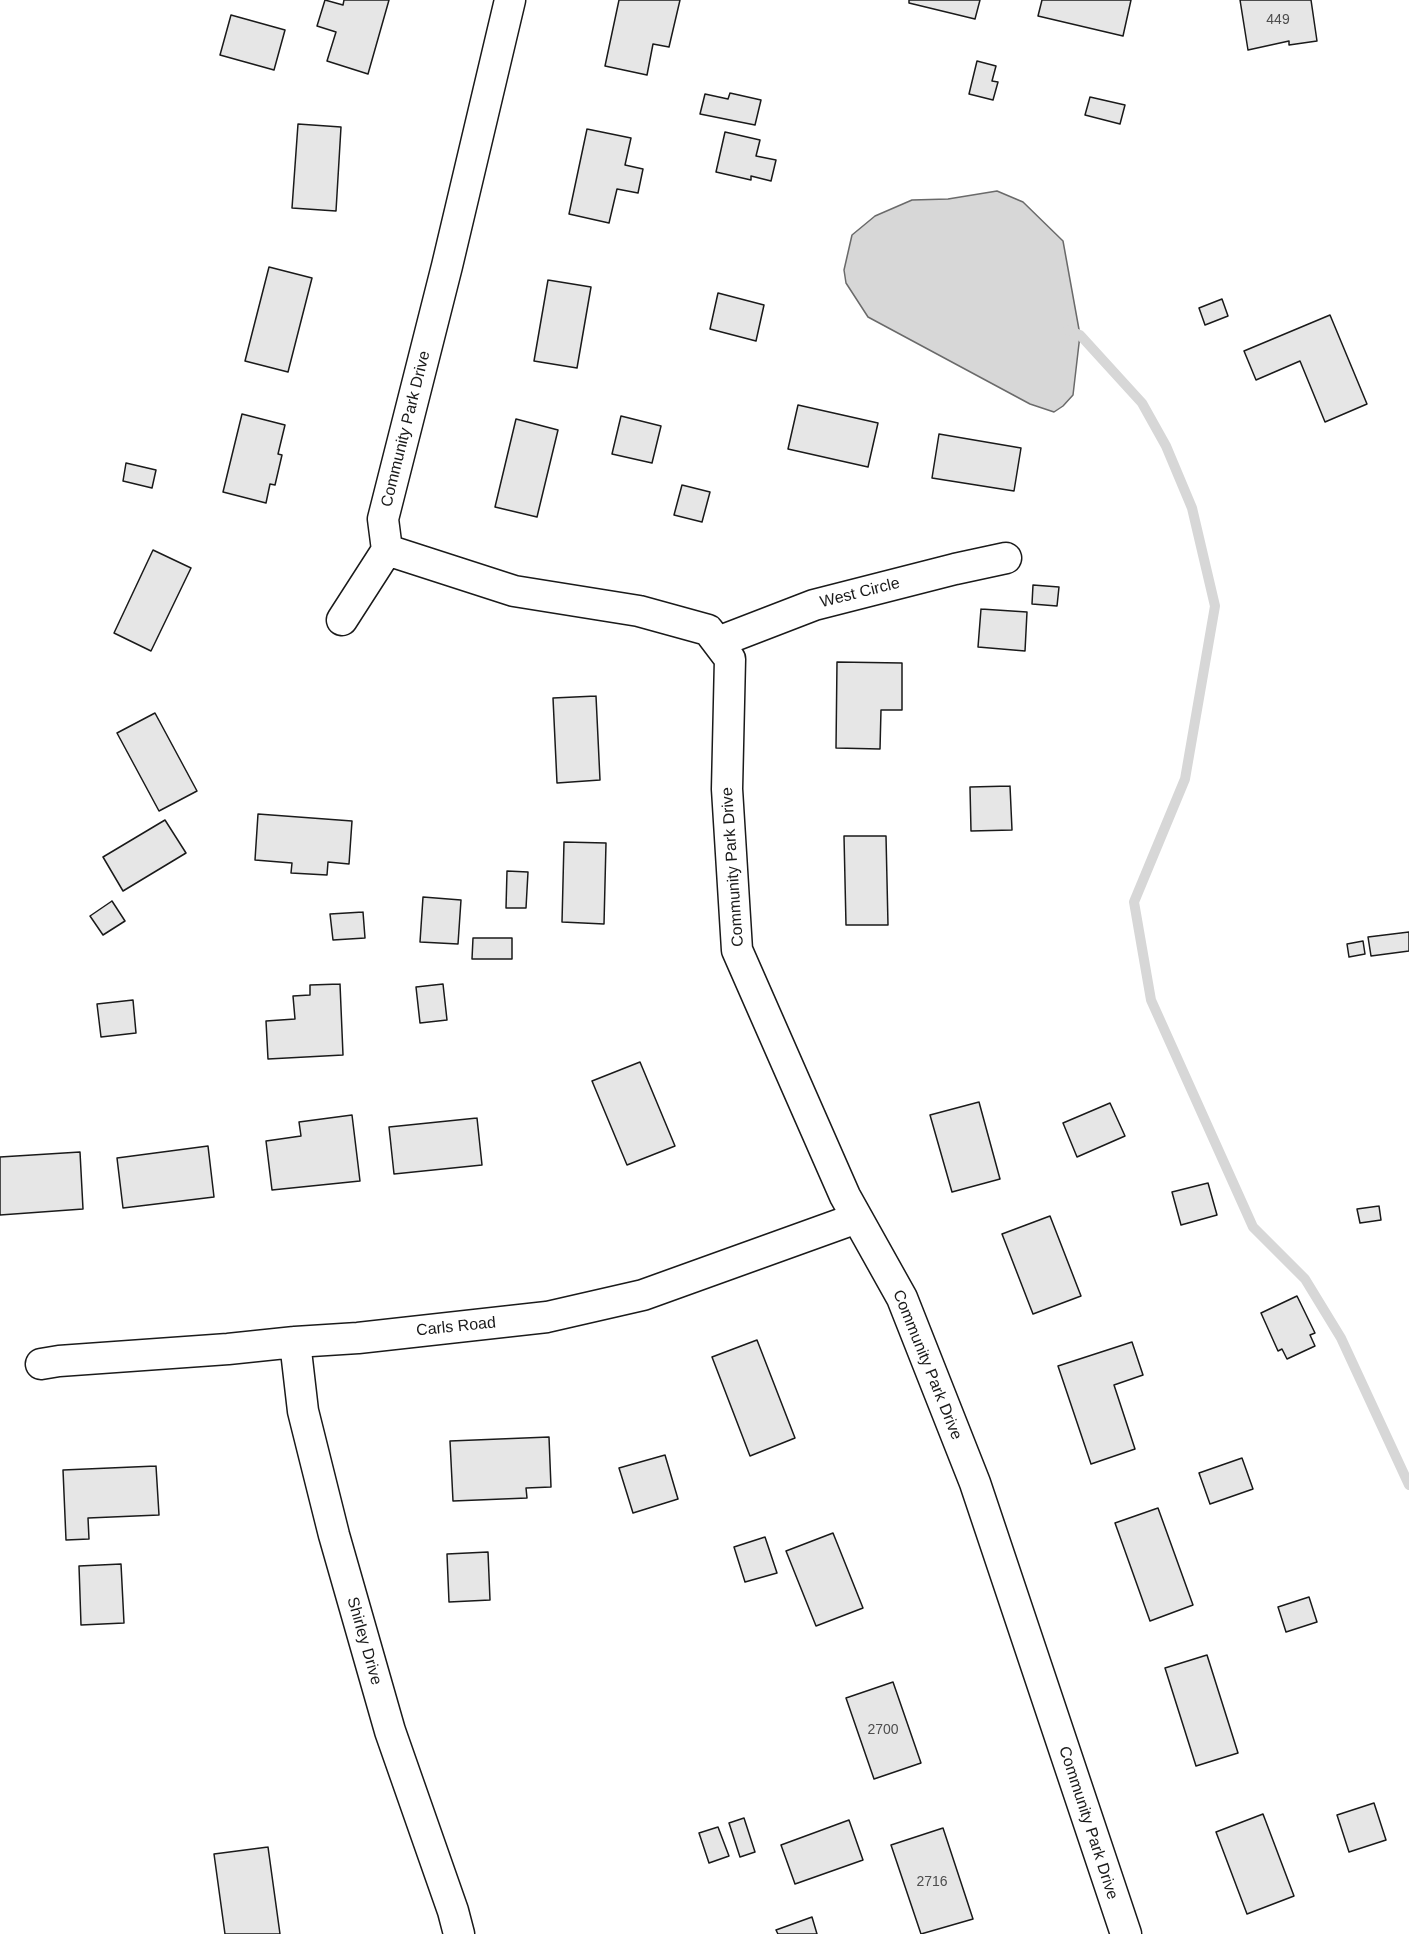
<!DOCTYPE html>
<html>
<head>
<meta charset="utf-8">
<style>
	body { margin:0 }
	canvas { display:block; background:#fff }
</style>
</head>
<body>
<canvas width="1409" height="1934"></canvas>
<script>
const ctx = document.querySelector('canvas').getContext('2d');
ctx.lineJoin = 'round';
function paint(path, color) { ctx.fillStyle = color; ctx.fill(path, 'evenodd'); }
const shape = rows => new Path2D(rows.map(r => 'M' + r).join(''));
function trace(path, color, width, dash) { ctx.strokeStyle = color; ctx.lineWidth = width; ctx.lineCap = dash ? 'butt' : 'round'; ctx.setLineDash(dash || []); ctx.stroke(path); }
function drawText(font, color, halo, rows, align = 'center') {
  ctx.font = font + ' Arial,sans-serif'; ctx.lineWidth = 4.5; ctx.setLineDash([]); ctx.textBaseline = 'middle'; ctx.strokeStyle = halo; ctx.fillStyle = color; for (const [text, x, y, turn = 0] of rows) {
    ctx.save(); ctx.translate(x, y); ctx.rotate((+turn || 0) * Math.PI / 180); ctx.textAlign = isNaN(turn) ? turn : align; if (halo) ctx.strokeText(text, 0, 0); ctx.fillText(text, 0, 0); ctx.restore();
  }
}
const water = shape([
	[997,191,1023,202,1063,241,1080,335,1073,395,1063,406,1054,412,1030,404,868,317,846,283,844,270,852,235,875,216,912,200,948,199,997,191]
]);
const stream = shape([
	[1068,330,1080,335,1142,403,1166,446,1192,508,1215,606,1185,779,1134,902,1151,1000,1253,1227,1305,1279,1341,1338,1409,1485]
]);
const building = shape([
	[325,0,343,5,344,0,389,0,368,74,327,61,336,32,317,26,325,0],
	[619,0,680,0,669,47,653,44,647,75,605,66,619,0],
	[909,0,980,0,975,19,909,3,909,0],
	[1042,0,1131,0,1123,36,1038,16,1042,0],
	[1240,0,1311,0,1317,41,1289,45,1289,41,1248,50,1240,0],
	[231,15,285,30,274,70,220,55,231,15],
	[977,61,996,66,992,81,998,82,993,100,969,94,977,61],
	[730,93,761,100,755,125,700,114,705,94,728,99,730,93],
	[1090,97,1125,105,1120,124,1085,115,1090,97],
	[298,124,341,127,336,211,292,208,298,124],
	[587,129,631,138,625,165,643,169,638,193,617,189,609,223,569,214,587,129],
	[725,132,760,140,756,156,776,160,771,181,751,176,751,180,716,172,725,132],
	[269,267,312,278,288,372,245,361,269,267],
	[548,280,591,287,577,368,534,361,548,280],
	[718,293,764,305,756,341,710,329,718,293],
	[1222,299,1228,316,1205,325,1199,308,1222,299],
	[1330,315,1367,404,1325,422,1300,361,1256,380,1244,351,1330,315],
	[798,405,878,423,868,467,788,449,798,405],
	[242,414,285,425,278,454,282,455,275,485,270,484,266,503,223,492,242,414],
	[621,416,661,426,652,463,612,454,621,416],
	[516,419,558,430,537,517,495,507,516,419],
	[939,434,1021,448,1014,491,932,478,939,434],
	[126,463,156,470,152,488,123,481,126,463],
	[682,485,710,492,702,522,674,515,682,485],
	[153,550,191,568,151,651,114,633,153,550],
	[1033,585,1059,587,1057,606,1032,604,1033,585],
	[981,609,1027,612,1025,651,978,647,981,609],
	[837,662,902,663,902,710,881,710,880,749,836,748,837,662],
	[596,696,600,780,557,783,553,698,596,696],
	[155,713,197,791,159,811,117,733,155,713],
	[1010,786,1012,830,971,831,970,787,1010,786],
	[258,814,352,821,349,864,328,862,327,875,291,873,292,863,255,860,258,814],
	[165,820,186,853,123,891,103,857,165,820],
	[844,836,886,836,888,925,846,925,844,836],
	[564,842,606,843,604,924,562,922,564,842],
	[507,871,528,872,526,908,506,908,507,871],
	[423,897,461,900,458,944,420,942,423,897],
	[112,901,125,921,103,935,90,916,112,901],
	[363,912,365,938,333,940,330,914,363,912],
	[1409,932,1409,951,1371,956,1368,937,1409,932],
	[473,938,512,938,512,959,472,959,473,938],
	[1363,941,1365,954,1349,957,1347,944,1363,941],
	[340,984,343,1055,268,1059,266,1021,295,1019,293,996,310,995,310,985,340,984],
	[443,984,447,1020,420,1023,416,987,443,984],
	[133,1000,136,1033,101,1037,97,1004,133,1000],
	[640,1062,675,1146,627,1165,592,1081,640,1062],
	[979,1102,1000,1179,952,1192,930,1115,979,1102],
	[1110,1103,1125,1136,1077,1157,1063,1123,1110,1103],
	[352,1115,360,1181,272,1190,266,1141,301,1136,299,1122,352,1115],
	[477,1118,482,1165,394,1174,389,1127,477,1118],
	[208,1146,214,1197,123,1208,117,1158,208,1146],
	[80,1152,83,1209,0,1215,0,1157,80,1152],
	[1208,1183,1217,1215,1181,1225,1172,1192,1208,1183],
	[1379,1206,1381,1220,1360,1223,1357,1209,1379,1206],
	[1050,1216,1081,1296,1033,1314,1002,1234,1050,1216],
	[1297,1296,1315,1333,1310,1335,1315,1346,1287,1359,1282,1349,1278,1351,1261,1313,1297,1296],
	[757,1340,795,1438,750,1456,712,1357,757,1340],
	[1132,1342,1143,1375,1114,1385,1135,1449,1091,1464,1058,1366,1132,1342],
	[549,1437,551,1487,526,1488,527,1498,453,1501,450,1441,549,1437],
	[665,1455,678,1499,633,1513,619,1468,665,1455],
	[1242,1458,1253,1489,1210,1504,1199,1473,1242,1458],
	[156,1466,159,1515,88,1518,89,1539,66,1540,63,1470,156,1466],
	[1158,1508,1193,1605,1150,1621,1115,1523,1158,1508],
	[833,1533,863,1608,816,1626,786,1551,833,1533],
	[765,1537,777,1573,745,1582,734,1547,765,1537],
	[488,1552,490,1600,449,1602,447,1554,488,1552],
	[121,1564,124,1623,81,1625,79,1566,121,1564],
	[1309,1597,1317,1622,1286,1632,1278,1607,1309,1597],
	[1207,1655,1238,1753,1196,1766,1165,1668,1207,1655],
	[893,1682,921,1763,874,1779,846,1698,893,1682],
	[1374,1803,1386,1840,1349,1852,1337,1815,1374,1803],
	[1263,1814,1294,1896,1247,1914,1216,1832,1263,1814],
	[744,1818,755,1852,740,1857,729,1823,744,1818],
	[849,1820,863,1860,795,1884,781,1845,849,1820],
	[718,1827,729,1856,709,1863,699,1833,718,1827],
	[943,1828,973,1919,921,1934,891,1845,943,1828],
	[268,1847,280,1934,225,1934,214,1854,268,1847],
	[812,1917,817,1934,778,1934,776,1930,812,1917]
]);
const street = shape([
	[387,550,514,591,639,611,708,630,730,659,727,789,737,950,845,1196,902,1298,975,1483,1126,1934],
	[387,550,383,519,447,266,510,0],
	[342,620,387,550],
	[718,642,814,605,955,569,1006,558],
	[295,1342,303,1411,334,1535,390,1731,453,1911,459,1934],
	[41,1364,59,1361,228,1349,295,1342,358,1338,547,1317,643,1295,857,1218]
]);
const numberNames = [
	["449",1278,20],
	["2700",883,1730],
	["2716",932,1882]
];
const streetNames = [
	["Community Park Drive",406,429,-76],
	["West Circle",860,593,-14],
	["Community Park Drive",733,867,-94],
	["Carls Road",456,1327,-6],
	["Community Park Drive",927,1365,68],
	["Shirley Drive",364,1641,74],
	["Community Park Drive",1088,1823,72]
];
paint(water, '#d7d7d7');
trace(water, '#6a6a6a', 1.5);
trace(stream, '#d7d7d7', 10);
paint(building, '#e6e6e6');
trace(building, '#1a1a1a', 1.5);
trace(street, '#1a1a1a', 33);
trace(street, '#fff', 30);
drawText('14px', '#4d4d4d', null, numberNames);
drawText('16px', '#1a1a1a', '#fff', streetNames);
</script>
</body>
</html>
